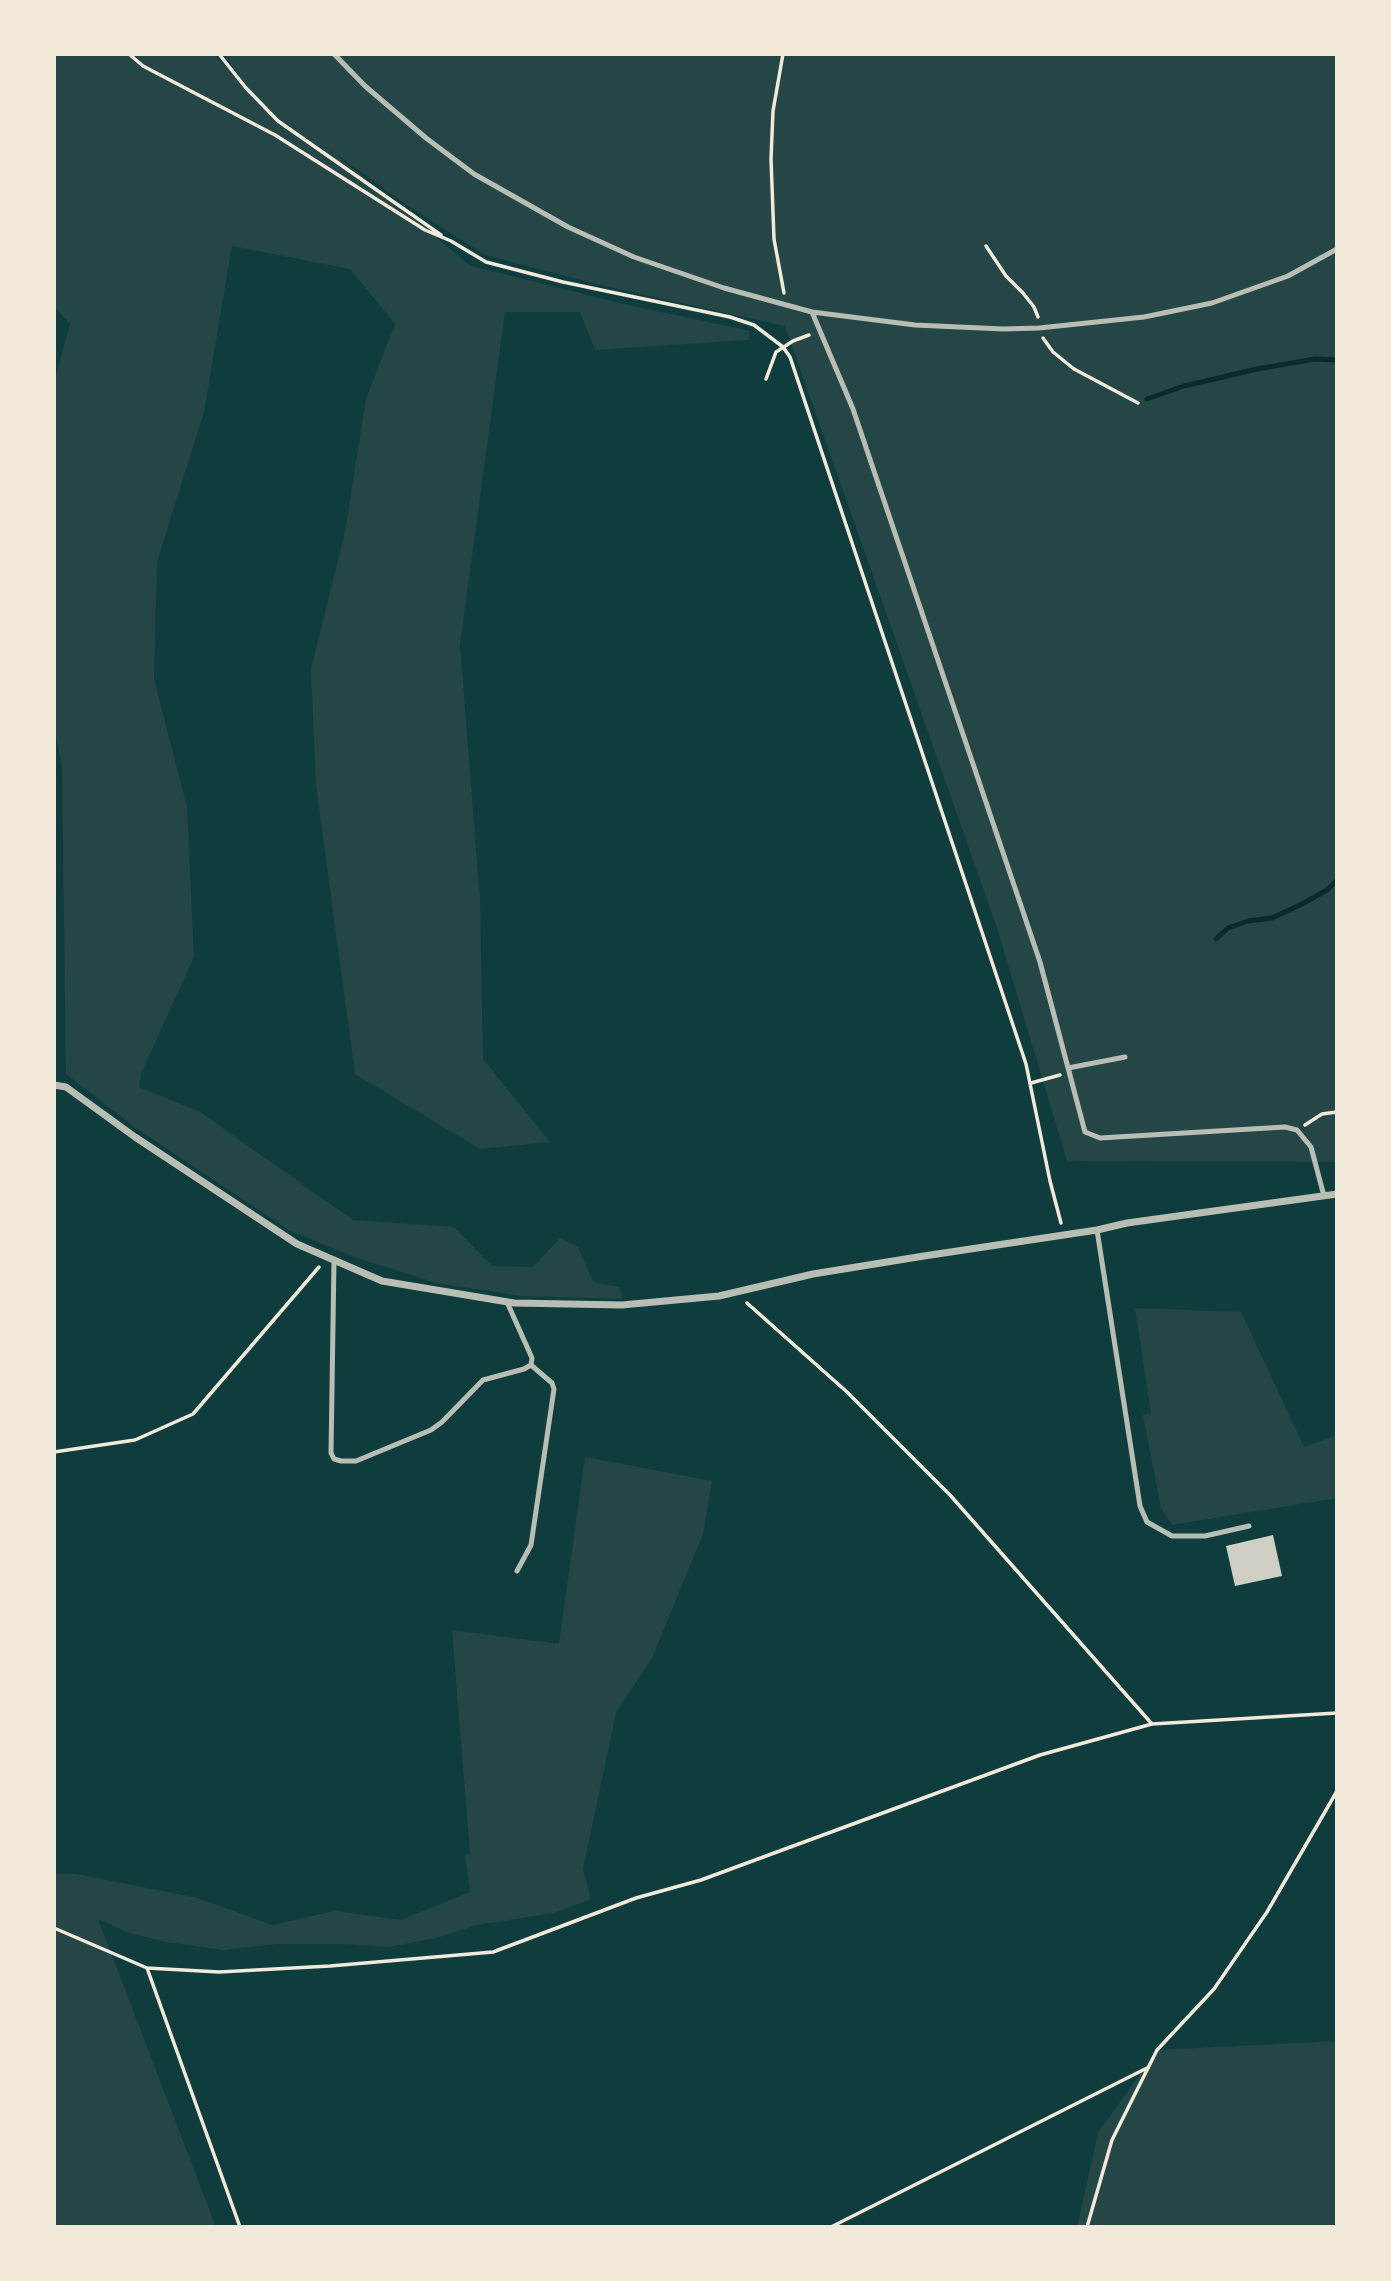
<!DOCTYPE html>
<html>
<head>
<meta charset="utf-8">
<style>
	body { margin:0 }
	#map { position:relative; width:1391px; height:2281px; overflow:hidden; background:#0f3d3e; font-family:"Fira Sans Condensed",sans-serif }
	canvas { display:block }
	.frame { position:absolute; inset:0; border:56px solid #f1e9da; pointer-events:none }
</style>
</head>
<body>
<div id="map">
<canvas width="1391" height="2281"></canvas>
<div class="frame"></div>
</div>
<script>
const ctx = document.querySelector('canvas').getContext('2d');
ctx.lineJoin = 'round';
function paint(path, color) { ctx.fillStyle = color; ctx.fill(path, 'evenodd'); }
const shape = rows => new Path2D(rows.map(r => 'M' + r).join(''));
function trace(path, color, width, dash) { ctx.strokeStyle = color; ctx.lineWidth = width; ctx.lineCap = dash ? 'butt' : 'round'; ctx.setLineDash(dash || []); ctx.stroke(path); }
const green = shape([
	[54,54,216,54,217,59,242,79,224,54,1337,54,1337,1162,1067,1161,996,925,785,326,600,285,485,255,401,201,328,148,471,266,624,304,750,331,748,340,595,350,580,312,505,312,460,645,480,899,483,1059,550,1142,480,1149,355,1074,316,785,311,669,345,532,366,399,395,324,350,269,232,246,204,412,157,562,154,679,187,807,194,957,141,1074,139,1087,200,1112,353,1220,454,1227,492,1266,533,1267,560,1238,578,1247,593,1282,619,1287,623,1299,522,1296,436,1283,354,1257,289,1230,136,1128,66,1074,62,769,54,723,54,383,70,324,54,306],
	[1135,1308,1241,1312,1304,1447,1337,1435,1337,1498,1172,1525,1161,1508,1143,1415,1151,1413],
	[585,1457,712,1481,703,1534,652,1658,616,1713,583,1869,591,1899,554,1913,477,1925,436,1938,389,1947,345,1944,277,1944,224,1950,166,1942,129,1933,98,1919,216,2227,54,2227,54,1874,76,1874,198,1898,272,1925,335,1911,401,1920,470,1892,465,1855,470,1854,452,1630,559,1644],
	[1337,2041,1337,2227,1077,2227,1098,2133,1157,2050]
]);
const stream = shape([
	[1147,399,1184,386,1257,369,1315,359,1337,360],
	[1216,939,1228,928,1248,921,1272,918,1302,904,1327,890,1337,880]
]);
const building = shape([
	[1273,1535,1282,1576,1235,1586,1226,1546]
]);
const path = shape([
	[129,54,143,66,275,135,425,230,451,241,486,262,563,282,730,317,754,325,783,347,790,357,1026,1064,1050,1181,1061,1223],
	[219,54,246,88,278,121,441,235],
	[783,54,773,111,771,159,774,239,784,293],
	[986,246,1006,276,1023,293,1034,307,1038,317],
	[1043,338,1053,352,1074,369,1138,403],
	[766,379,776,352,793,341,809,335],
	[1031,1083,1060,1075],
	[1305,1125,1322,1114,1337,1112],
	[747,1303,847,1392,950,1495,1152,1724],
	[54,1452,135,1440,193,1414,319,1267],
	[54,1928,147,1968,240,2227],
	[147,1968,219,1972,330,1966,493,1952,636,1898,701,1880,1040,1755,1152,1724,1337,1713],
	[831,2227,1147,2068],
	[1087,2227,1112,2140,1157,2050,1214,1989,1267,1912,1337,1791]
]);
const service = shape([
	[334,54,365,86,426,138,474,174,568,227,634,257,724,288,812,312,915,325,1003,329,1039,328,1144,317,1212,303,1288,276,1337,249],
	[812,312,853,409,1040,962,1085,1132,1100,1138,1285,1127,1297,1130,1311,1147,1324,1196],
	[1068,1068,1125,1057],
	[1097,1230,1140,1506,1147,1522,1172,1536,1205,1536,1249,1526],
	[334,1260,331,1453,334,1459,341,1461,356,1461,431,1430,442,1422,483,1380,524,1369,531,1365,532,1358,507,1302],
	[517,1571,531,1545,554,1389,552,1383,531,1365]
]);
const minor = shape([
	[54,1085,66,1087,135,1137,297,1244,382,1281,514,1303,622,1305,719,1296,813,1274,924,1256,1097,1230,1127,1223,1337,1194]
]);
paint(green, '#244646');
trace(stream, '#0a2a2b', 5);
paint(building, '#cfcfc3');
trace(path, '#f1e9da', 3.5);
trace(service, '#b8beb3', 5);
trace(minor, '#b8beb3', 7);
</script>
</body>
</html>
